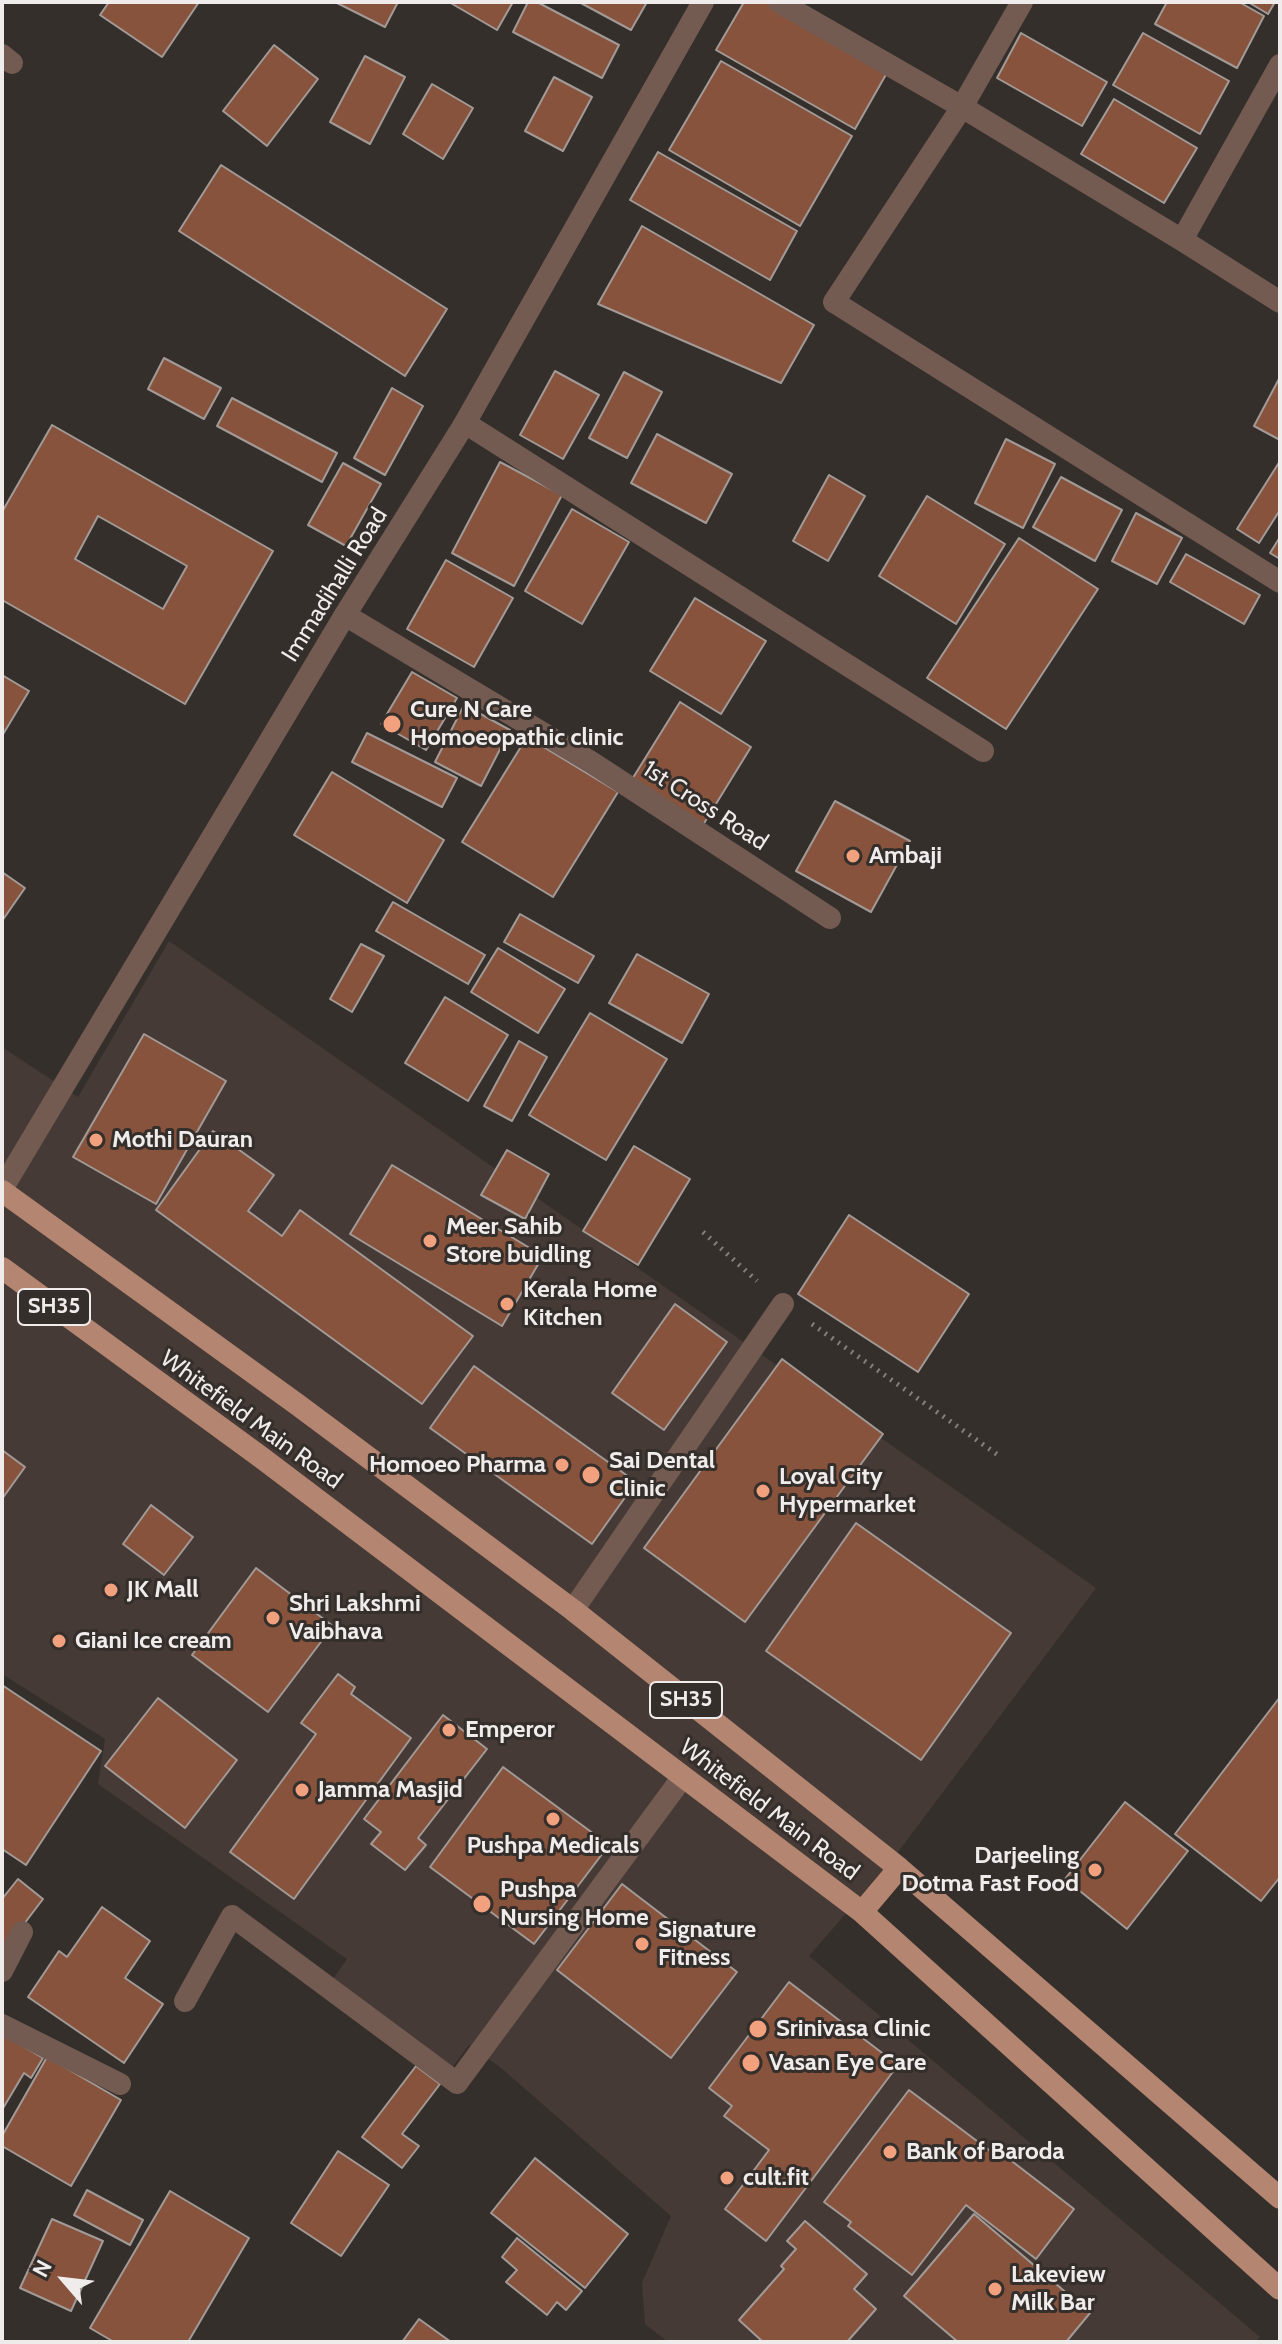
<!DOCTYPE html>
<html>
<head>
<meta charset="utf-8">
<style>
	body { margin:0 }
	#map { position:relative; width:1282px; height:2344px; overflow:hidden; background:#352f2c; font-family:Cabin,sans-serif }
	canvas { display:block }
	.frame { position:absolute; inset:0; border:4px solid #f0eceb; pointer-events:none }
	.north { position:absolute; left:24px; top:2240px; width:80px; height:80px; -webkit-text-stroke:6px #352f2c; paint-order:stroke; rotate:298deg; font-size:22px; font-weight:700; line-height:32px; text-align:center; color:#f0eceb }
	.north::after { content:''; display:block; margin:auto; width:28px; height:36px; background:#f0eceb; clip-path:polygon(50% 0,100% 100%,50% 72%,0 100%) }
</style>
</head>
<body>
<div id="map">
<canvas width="1282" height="2344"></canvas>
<div class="frame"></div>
<div class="north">N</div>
</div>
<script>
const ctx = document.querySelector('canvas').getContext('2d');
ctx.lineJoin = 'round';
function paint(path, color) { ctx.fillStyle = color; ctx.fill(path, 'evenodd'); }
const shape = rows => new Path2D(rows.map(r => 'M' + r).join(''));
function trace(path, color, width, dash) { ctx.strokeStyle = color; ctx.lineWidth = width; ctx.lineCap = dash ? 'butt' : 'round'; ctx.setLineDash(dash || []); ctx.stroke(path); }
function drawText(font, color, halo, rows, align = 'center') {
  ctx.font = font + ' Cabin,sans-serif'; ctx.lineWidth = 6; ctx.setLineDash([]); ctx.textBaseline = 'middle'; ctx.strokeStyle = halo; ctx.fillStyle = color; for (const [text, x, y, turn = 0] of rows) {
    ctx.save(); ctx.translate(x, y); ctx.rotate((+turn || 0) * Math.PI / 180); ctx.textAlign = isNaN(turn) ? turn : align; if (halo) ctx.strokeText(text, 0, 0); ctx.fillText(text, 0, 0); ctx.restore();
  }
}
const built = shape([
	[169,941,1096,1588,889,1864,809,1956,1260,2337,1255,2342,668,2342,645,2324,642,2283,671,2216,500,2067,469,2045,451,2069,333,1979,347,1959,98,1784,105,1739,2,1674,2,1047,78,1097]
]);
const building = shape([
	[109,2,199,2,162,57,100,15,109,2],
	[335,2,398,2,385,27,335,2],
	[449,2,513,2,497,30,449,2],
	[528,2,537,2,619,45,602,78,513,32,528,2],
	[579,2,647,2,631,30,579,2],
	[744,2,766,2,888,71,855,129,716,50,744,2],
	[1167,2,1239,2,1264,16,1237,68,1155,24,1167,2],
	[1248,2,1275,2,1268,14,1248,2],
	[1021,33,1107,82,1082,126,997,78,1021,33],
	[1143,33,1229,81,1200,134,1113,85,1143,33],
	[274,45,318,79,267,146,223,111,274,45],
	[365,56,405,77,370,144,330,122,365,56],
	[721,61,852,136,800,226,669,150,721,61],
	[554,77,592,97,563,151,525,131,554,77],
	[432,84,473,108,443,159,403,134,432,84],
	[1114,99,1197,148,1164,203,1081,154,1114,99],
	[658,152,797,231,770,280,630,200,658,152],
	[221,165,447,309,405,376,179,231,221,165],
	[642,226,814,325,781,383,598,304,642,226],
	[164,358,221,388,204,419,148,389,164,358],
	[555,371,599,395,563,459,520,435,555,371],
	[624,372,662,392,627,458,589,438,624,372],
	[1280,377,1280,440,1254,426,1280,377],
	[392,388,423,406,385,475,354,458,392,388],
	[232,398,337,453,322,482,217,426,232,398],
	[52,425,273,551,185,704,2,600,2,512,52,425],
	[98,516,187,566,163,609,75,559,98,516],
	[657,434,732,474,706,523,631,483,657,434],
	[1006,439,1055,464,1023,528,975,503,1006,439],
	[1280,461,1280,510,1259,543,1237,529,1280,461],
	[500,462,562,495,514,586,452,553,500,462],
	[343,463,381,484,346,546,308,525,343,463],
	[829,475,865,496,828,561,793,541,829,475],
	[1061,477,1122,510,1095,561,1033,527,1061,477],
	[927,496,1005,544,956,624,879,576,927,496],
	[572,509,629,542,582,624,525,591,572,509],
	[1136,513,1182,538,1157,584,1112,561,1136,513],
	[1280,537,1280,559,1270,553,1280,537],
	[1019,538,1098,589,1006,729,927,678,1019,538],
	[1186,554,1260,595,1244,624,1170,582,1186,554],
	[446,560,513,598,474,667,407,629,446,560],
	[695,598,766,641,721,714,650,671,695,598],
	[412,672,457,698,426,750,381,724,412,672],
	[2,675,29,691,2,736,2,675],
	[680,702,751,747,703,825,631,781,680,702],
	[464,705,510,730,481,786,435,762,464,705],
	[367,733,457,778,442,807,352,762,367,733],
	[527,737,618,792,553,897,462,842,527,737],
	[332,772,444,840,407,903,294,835,332,772],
	[835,801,910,841,871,912,796,871,835,801],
	[2,872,25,888,2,921,2,872],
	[393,902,485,955,468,984,376,931,393,902],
	[520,914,594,956,578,983,504,942,520,914],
	[361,944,384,956,352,1012,330,999,361,944],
	[498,948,565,989,538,1033,471,992,498,948],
	[637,954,709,994,682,1043,609,1003,637,954],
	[445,997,508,1035,468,1101,405,1063,445,997],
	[590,1013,667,1059,606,1160,529,1115,590,1013],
	[144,1034,226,1081,156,1204,73,1157,144,1034],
	[519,1041,547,1057,512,1121,484,1106,519,1041],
	[213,1131,274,1175,248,1211,282,1236,300,1210,473,1336,422,1404,156,1210,213,1131],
	[634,1146,690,1179,638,1265,583,1231,634,1146],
	[507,1150,549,1174,525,1219,481,1195,507,1150],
	[392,1165,543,1256,502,1326,350,1234,392,1165],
	[849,1215,969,1294,918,1372,798,1294,849,1215],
	[675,1304,727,1342,664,1430,612,1393,675,1304],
	[782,1359,883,1434,745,1622,644,1548,782,1359],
	[474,1366,636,1482,592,1544,430,1428,474,1366],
	[2,1450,25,1467,2,1499,2,1450],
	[151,1505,193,1537,164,1575,123,1544,151,1505],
	[856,1523,1011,1633,921,1760,766,1651,856,1523],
	[256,1568,333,1626,268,1712,192,1655,256,1568],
	[338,1674,355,1687,351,1694,411,1738,294,1899,230,1852,316,1734,301,1723,338,1674],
	[2,1685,101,1751,26,1865,2,1849,2,1685],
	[1280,1697,1280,1877,1261,1901,1175,1834,1280,1697],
	[158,1698,237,1760,185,1828,105,1766,158,1698],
	[443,1715,487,1749,418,1838,426,1845,405,1870,371,1844,381,1832,364,1819,443,1715],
	[503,1767,609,1845,534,1944,430,1867,503,1767],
	[1125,1802,1188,1851,1127,1929,1065,1879,1125,1802],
	[18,1879,43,1899,2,1953,2,1899,18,1879],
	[622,1884,737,1972,671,2058,557,1970,622,1884],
	[102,1907,150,1941,125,1978,163,2004,124,2063,28,1997,59,1951,67,1957,102,1907],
	[789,1982,898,2065,766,2241,725,2209,769,2150,724,2116,732,2106,709,2088,789,1982],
	[2,2034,43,2058,31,2078,24,2073,2,2110,2,2034],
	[47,2057,121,2100,71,2186,2,2146,2,2136,47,2057],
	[416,2066,440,2084,402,2134,419,2146,402,2168,362,2137,416,2066],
	[909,2090,997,2156,1000,2152,1074,2209,1036,2259,966,2205,912,2275,848,2226,851,2222,824,2202,909,2090],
	[338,2151,389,2185,341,2256,291,2223,338,2151],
	[535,2158,628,2234,585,2288,491,2213,535,2158],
	[87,2190,143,2220,130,2245,74,2215,87,2190],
	[170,2191,249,2238,188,2342,114,2342,90,2328,170,2191],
	[974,2214,1090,2313,1066,2342,958,2342,904,2296,974,2214],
	[52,2219,103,2241,71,2311,20,2288,52,2219],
	[805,2221,867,2274,854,2289,876,2309,847,2342,763,2342,739,2320,784,2269,781,2266,796,2249,787,2241,805,2221],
	[517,2238,582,2291,566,2310,557,2302,547,2315,506,2282,517,2270,502,2257,517,2238],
	[419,2319,451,2342,402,2342,419,2319]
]);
const path = shape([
	[703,1232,757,1281],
	[812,1324,998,1455]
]);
const service = shape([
	[573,1610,783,1304],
	[185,2001,232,1916,457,2083,682,1778]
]);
const minor = shape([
	[779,2,962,107,1182,240,1280,302],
	[1022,2,962,107,834,302,1280,582],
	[2,55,12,63],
	[1182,240,1280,65],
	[465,423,983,751],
	[345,615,591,762,830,918],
	[2,1971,22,1932],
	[2,2025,120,2084]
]);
const tertiary = shape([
	[2,1189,345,615,465,423,703,2]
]);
const primary = shape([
	[2,1191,298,1405,573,1610,899,1868,1280,2198],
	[2,1268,262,1458,862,1912,1280,2289],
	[862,1912,899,1868]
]);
const markers = [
	[392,724,10,"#f2a17e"],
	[853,856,8,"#f2a17e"],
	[96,1140,8,"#f2a17e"],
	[430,1241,8,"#f2a17e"],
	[507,1304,8,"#f2a17e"],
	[562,1465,8,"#f2a17e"],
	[591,1475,10,"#f2a17e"],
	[763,1491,8,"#f2a17e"],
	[111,1590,8,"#f2a17e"],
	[273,1618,8,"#f2a17e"],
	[59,1641,8,"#f2a17e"],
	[449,1730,8,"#f2a17e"],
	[302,1790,8,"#f2a17e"],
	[553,1819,8,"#f2a17e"],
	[1095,1870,8,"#f2a17e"],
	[482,1904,10,"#f2a17e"],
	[642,1944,8,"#f2a17e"],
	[758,2029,10,"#f2a17e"],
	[751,2063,10,"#f2a17e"],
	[890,2152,8,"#f2a17e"],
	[727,2178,8,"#f2a17e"],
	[995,2289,8,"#f2a17e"]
];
const shields = [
	[54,1307,72],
	[686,1700,72]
];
const shieldNames = [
	["SH35",54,1307],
	["SH35",686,1700]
];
const streetNames = [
	["Immadihalli Road",335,585,-58],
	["1st Cross Road",705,806,33],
	["Whitefield Main Road",251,1420,36],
	["Whitefield Main Road",769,1810,37]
];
const poiNames = [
	["Cure N Care",410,710],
	["Homoeopathic clinic",410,738],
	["Ambaji",869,856],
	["Mothi Dauran",112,1140],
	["Meer Sahib",446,1227],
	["Store buidling",446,1255],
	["Kerala Home",523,1290],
	["Kitchen",523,1318],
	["Sai Dental",609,1461],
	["Clinic",609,1489],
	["Homoeo Pharma",546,1465,"right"],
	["Loyal City",779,1477],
	["Hypermarket",779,1505],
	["JK Mall",127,1590],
	["Shri Lakshmi",289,1604],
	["Vaibhava",289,1632],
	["Giani Ice cream",75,1641],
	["Emperor",465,1730],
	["Jamma Masjid",318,1790],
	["Pushpa Medicals",553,1846,"center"],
	["Darjeeling",1079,1856,"right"],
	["Dotma Fast Food",1079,1884,"right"],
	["Pushpa",500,1890],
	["Nursing Home",500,1918],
	["Signature",658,1930],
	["Fitness",658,1958],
	["Srinivasa Clinic",776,2029],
	["Vasan Eye Care",769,2063],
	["Bank of Baroda",906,2152],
	["cult.fit",743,2178],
	["Lakeview",1011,2275],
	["Milk Bar",1011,2303]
];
paint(built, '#453a35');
paint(building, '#87533d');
trace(building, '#a29a97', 2);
trace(path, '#847e7c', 5, [2, 6]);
trace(service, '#735b52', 22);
trace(minor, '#735b52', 22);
trace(tertiary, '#735b52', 22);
trace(primary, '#b48571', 22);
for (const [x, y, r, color] of markers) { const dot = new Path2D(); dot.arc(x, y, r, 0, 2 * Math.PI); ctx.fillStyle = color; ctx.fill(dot); trace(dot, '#352f2c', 3); }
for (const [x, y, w] of shields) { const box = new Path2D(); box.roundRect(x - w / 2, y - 18, w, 36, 6); ctx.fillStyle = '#352f2c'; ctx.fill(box); trace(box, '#f0eceb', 2); }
drawText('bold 22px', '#f0eceb', null, shieldNames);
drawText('24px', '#f0eceb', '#352f2c', streetNames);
drawText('bold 24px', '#f0eceb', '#352f2c', poiNames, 'left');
</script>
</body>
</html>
